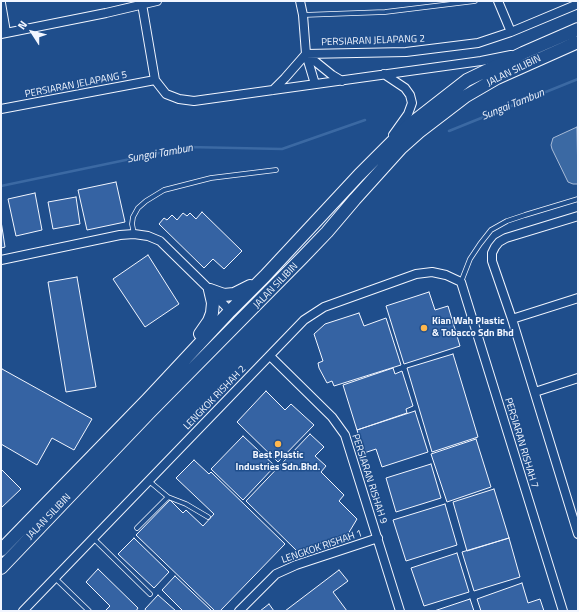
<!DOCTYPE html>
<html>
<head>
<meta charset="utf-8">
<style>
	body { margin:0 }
	#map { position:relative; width:579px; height:612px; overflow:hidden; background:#1f4e8c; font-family:"Titillium Web",sans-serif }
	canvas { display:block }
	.frame { position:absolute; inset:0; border:2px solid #f2f6ff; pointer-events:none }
	.north { position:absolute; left:12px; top:12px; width:40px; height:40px; -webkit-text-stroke:3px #1f4e8c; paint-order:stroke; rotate:306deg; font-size:11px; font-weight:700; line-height:16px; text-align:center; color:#f2f6ff }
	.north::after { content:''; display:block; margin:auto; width:14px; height:18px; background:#f2f6ff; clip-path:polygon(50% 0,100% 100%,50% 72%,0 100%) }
</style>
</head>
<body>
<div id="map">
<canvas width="579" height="612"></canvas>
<div class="frame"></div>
<div class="north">N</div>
</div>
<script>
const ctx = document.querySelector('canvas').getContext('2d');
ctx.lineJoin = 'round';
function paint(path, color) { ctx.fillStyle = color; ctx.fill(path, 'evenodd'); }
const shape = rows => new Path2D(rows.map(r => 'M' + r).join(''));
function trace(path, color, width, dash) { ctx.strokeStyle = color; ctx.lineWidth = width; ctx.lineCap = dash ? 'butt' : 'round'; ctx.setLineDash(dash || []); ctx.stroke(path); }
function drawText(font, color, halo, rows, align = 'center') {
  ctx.font = font + ' "Titillium Web",sans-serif'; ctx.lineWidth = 3; ctx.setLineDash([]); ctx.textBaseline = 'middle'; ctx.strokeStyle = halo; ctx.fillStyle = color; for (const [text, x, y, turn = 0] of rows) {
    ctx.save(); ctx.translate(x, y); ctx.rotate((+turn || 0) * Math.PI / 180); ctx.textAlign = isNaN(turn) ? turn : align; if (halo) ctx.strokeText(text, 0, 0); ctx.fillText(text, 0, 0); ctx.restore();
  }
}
const water = shape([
	[577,127,578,184,573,184,568,182,552,149,551,145,553,138,577,127]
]);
const stream = shape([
	[449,131,578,79],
	[1,186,188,147,282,149,365,120]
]);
const building = shape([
	[116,182,125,222,87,230,78,190,116,182],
	[35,193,42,230,16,236,8,199,35,193],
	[76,197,80,224,53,229,48,202,76,197],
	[202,212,242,251,224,269,213,259,204,268,159,224,164,218,167,220,172,215,177,220,183,213,187,216,190,213,196,219,202,212],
	[1,221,5,247,1,248,1,221],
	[148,255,179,304,145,327,113,279,148,255],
	[77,277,96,387,66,392,48,282,77,277],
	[429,292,435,310,448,306,460,346,404,364,386,306,429,292],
	[359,313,364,326,386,318,401,365,334,386,332,381,327,383,319,368,318,363,323,361,314,334,325,324,359,313],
	[453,354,478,437,432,452,407,368,453,354],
	[393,368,395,374,402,371,413,406,406,409,407,413,357,430,343,385,393,368],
	[2,369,92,419,74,450,52,438,37,465,1,444,1,371,2,369],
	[266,391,285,410,291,404,314,425,278,462,237,422,266,391],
	[415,411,428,452,382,467,376,449,364,453,357,430,415,411],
	[310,434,324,447,315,456,326,466,321,472,344,495,339,501,357,519,348,534,297,551,246,501,310,434],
	[243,436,275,466,243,500,211,469,243,436],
	[476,439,491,487,447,502,431,454,476,439],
	[194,460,209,474,211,472,285,544,220,611,215,611,136,535,170,500,183,513,186,510,203,526,214,514,176,478,194,460],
	[431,464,441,498,396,512,386,478,431,464],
	[1,469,21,489,1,508,1,469],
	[494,489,509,538,467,551,453,502,494,489],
	[445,504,457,545,406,561,393,520,445,504],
	[134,538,169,572,154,588,118,554,134,538],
	[509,538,520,577,474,591,462,552,509,538],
	[457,553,469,592,424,606,411,568,457,553],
	[98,569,138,608,136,611,105,611,110,606,86,582,98,569],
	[339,570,348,581,333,592,347,611,285,611,339,570],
	[175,576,211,610,210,611,183,611,162,590,175,576],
	[522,583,528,603,540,599,544,611,481,611,477,599,522,583],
	[158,595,176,611,146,611,145,609,158,595],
	[470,599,474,611,434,611,470,599],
	[269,604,274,611,260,611,269,604]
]);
const lane = shape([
	[303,15,385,12,475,1],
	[134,234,132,224,133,217,138,208,146,201,164,190,211,178,276,170],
	[461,282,470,259,480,244,491,230,507,221,525,215,578,199],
	[149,481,168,497,186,504,208,517],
	[137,528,168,497],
	[93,538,150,594],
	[55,578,89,611]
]);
const street = shape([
	[300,1,303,15,306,54,315,84],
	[498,1,511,32],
	[1,3,6,32],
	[142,4,155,80],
	[1,34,106,13,157,1],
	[306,54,406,52,478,43,511,32,578,4],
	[306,54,332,75,342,81],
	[384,74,405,88,410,95,412,103,408,114,393,135],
	[155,80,166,94,179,99,194,101,481,61,511,55],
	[273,90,285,78,306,54],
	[1,109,155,80],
	[578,216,506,238,499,242,495,247,492,253,492,261,512,319,578,534],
	[1,260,120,235,134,234,148,236,160,241,210,290,230,311],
	[512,319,578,298],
	[270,356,332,417,345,435,400,611],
	[535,392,578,378],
	[23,611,304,320,324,307,416,274,432,272,446,275,461,282,563,611],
	[239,611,276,574,296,565,378,538]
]);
const primary = shape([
	[210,290,224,295,234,294,250,286],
	[200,334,209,321,212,313,213,303,210,290],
	[1,550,148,399,230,311,265,276,359,175,408,126,467,80,523,53,578,29],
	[1,568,150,412,303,257,327,232,355,199,401,148,419,132,466,96,497,78,578,42]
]);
const markers = [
	[424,328,4,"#ffb74d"],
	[278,444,4,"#ffb74d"]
];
const streetNames = [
	["PERSIARAN JELAPANG 2",373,41,-2],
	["JALAN SILIBIN",514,71,-26],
	["PERSIARAN JELAPANG 5",76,85,-11],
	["JALAN SILIBIN",276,286,-46],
	["LENGKOK RISHAH 2",215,398,-46],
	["PERSIARAN RISHAH 7",521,443,73],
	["PERSIARAN RISHAH 9",369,479,72],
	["JALAN SILIBIN",49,517,-46],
	["LENGKOK RISHAH 1",322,547,-19]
];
const poiNames = [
	["Kian Wah Plastic",432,322],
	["& Tobacco Sdn Bhd",432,334],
	["Best Plastic",278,456,"center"],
	["Industries Sdn.Bhd.",278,468,"center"]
];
const waterNames = [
	["Sungai Tambun",513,105,-22],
	["Sungai Tambun",160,154,-10]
];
paint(water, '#3b69a3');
trace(water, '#a8bbd7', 1);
trace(stream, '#3b69a3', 2.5);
paint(building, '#3563a3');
trace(building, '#f2f6ff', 1);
trace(lane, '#f2f6ff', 5.5);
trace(street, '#f2f6ff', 10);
trace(primary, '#f2f6ff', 14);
trace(lane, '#1f4e8c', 4);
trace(street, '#1f4e8c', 8);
trace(primary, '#1f4e8c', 12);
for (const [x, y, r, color] of markers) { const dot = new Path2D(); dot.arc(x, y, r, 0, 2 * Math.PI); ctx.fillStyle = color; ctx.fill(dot); trace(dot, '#1f4e8c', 1.5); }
drawText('10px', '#f2f6ff', '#1f4e8c', streetNames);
drawText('bold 10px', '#f2f6ff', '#1f4e8c', poiNames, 'left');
drawText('italic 11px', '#f2f6ff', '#1f4e8c', waterNames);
</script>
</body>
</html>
